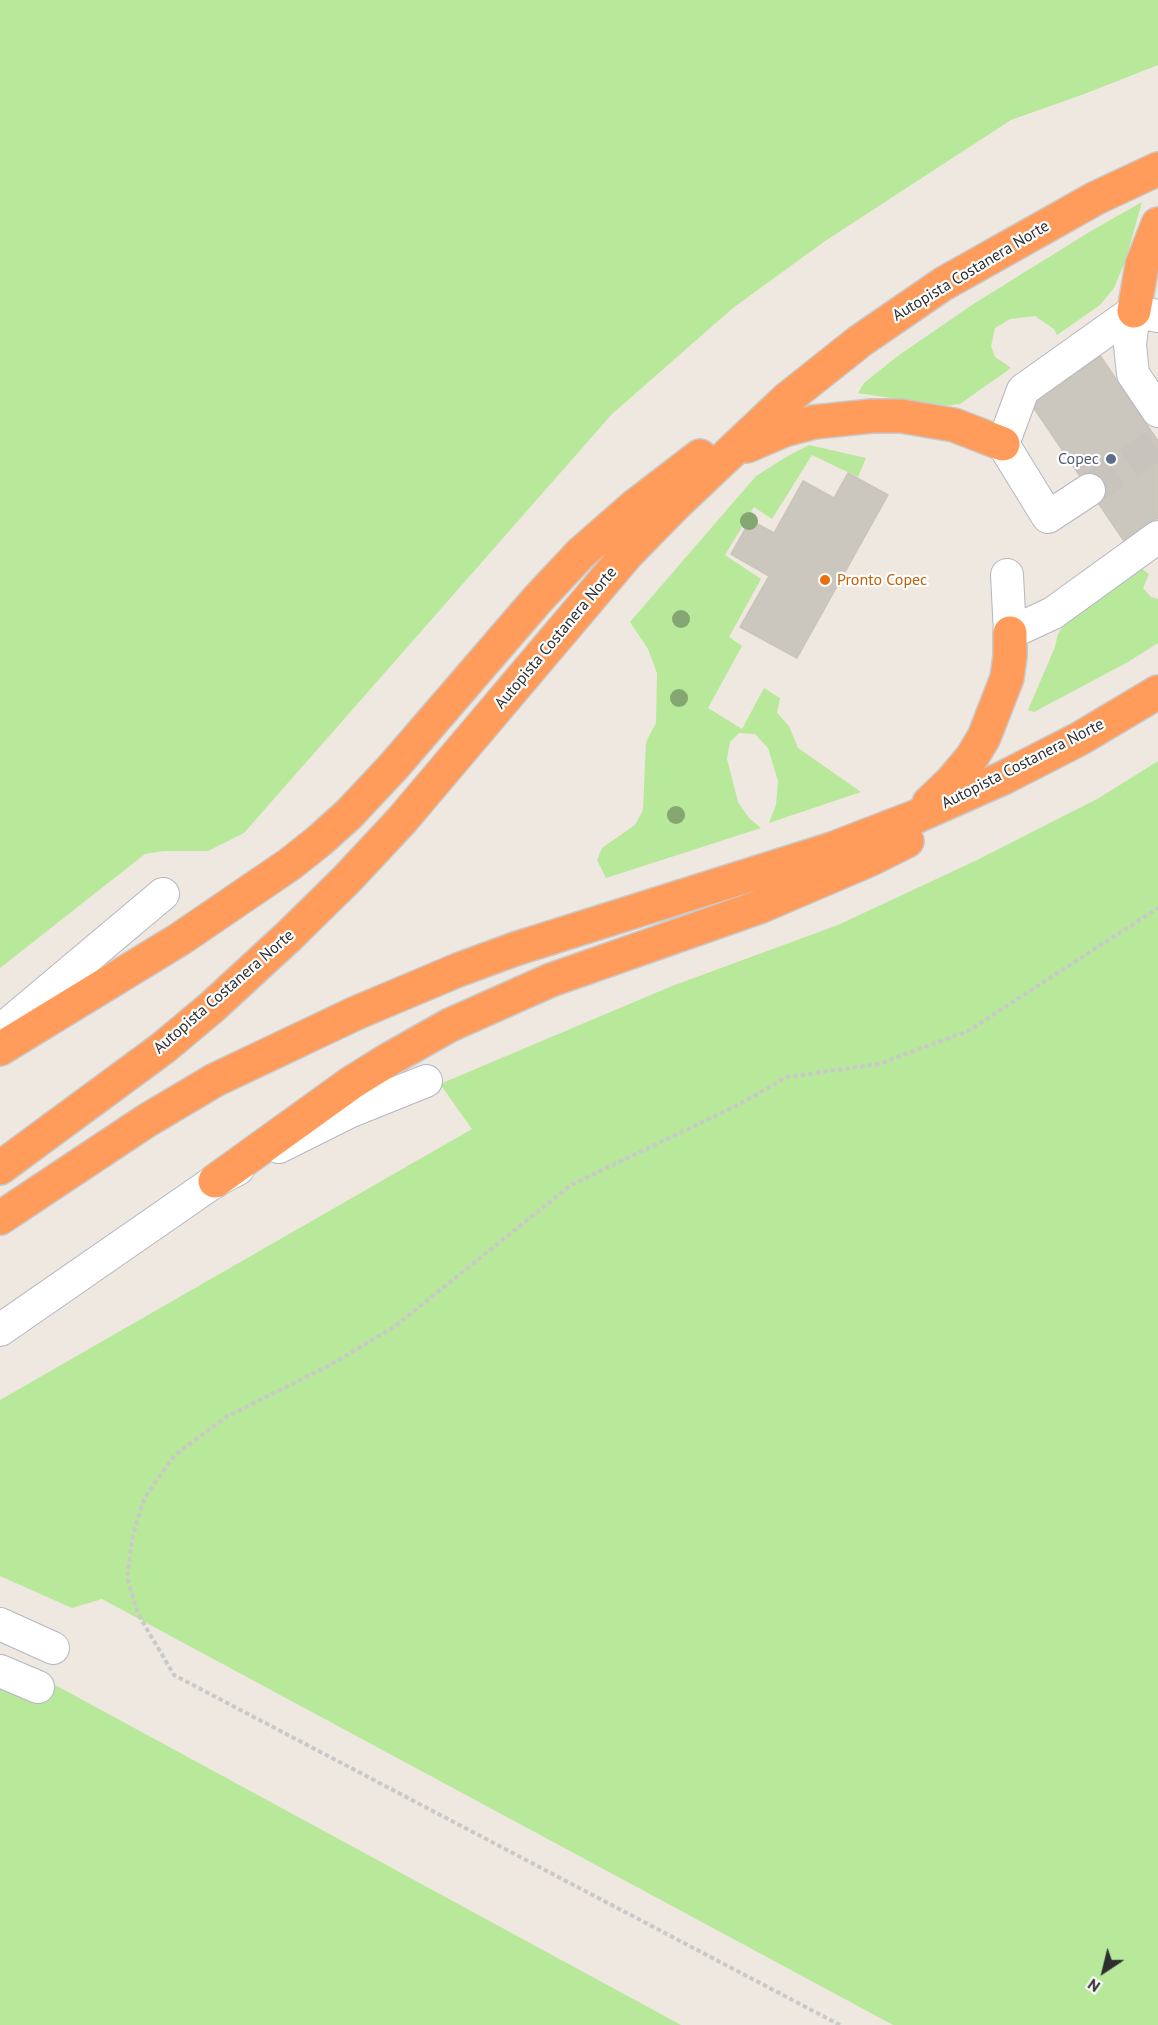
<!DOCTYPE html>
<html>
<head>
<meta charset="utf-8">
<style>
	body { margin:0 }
	#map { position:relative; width:1158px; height:2025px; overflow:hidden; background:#efe8e0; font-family:"PT Sans",sans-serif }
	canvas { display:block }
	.north { position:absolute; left:1074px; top:1941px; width:60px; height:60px; -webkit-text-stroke:4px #fff; paint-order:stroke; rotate:215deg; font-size:16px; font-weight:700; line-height:24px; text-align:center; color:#2e2e2e }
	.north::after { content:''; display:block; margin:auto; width:21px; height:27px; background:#2e2e2e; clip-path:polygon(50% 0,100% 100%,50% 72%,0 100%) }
</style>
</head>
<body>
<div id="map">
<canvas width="1158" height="2025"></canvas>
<div class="north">N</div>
</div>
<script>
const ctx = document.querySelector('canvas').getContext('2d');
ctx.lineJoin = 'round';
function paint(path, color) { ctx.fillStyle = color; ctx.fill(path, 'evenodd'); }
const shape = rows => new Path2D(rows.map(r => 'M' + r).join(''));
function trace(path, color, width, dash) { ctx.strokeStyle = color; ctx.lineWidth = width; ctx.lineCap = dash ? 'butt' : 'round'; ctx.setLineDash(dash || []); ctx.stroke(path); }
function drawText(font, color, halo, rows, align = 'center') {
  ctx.font = font + ' "PT Sans",sans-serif'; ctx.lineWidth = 4.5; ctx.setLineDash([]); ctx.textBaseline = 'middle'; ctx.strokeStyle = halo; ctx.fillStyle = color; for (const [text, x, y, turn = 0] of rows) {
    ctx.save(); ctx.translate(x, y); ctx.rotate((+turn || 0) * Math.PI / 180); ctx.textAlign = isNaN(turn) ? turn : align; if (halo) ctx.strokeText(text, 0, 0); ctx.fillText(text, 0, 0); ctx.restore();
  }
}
const green = shape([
	[0,0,1158,0,1158,65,1087,93,1011,120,825,241,733,308,612,414,244,833,208,851,163,851,145,854,0,968],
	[1142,202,1126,259,1114,288,1100,305,1057,335,1054,329,1035,316,1010,319,995,328,991,346,995,357,1011,368,960,404,944,406,858,393,864,383,899,355,975,303,1091,231],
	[809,445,866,458,858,477,812,455,772,519,754,507,725,555,761,579,729,637,742,646,708,708,742,729,764,688,780,698,777,713,789,726,798,748,861,792,769,823,776,805,778,781,768,748,755,734,739,733,730,742,727,759,738,802,749,818,761,828,606,878,597,860,602,848,635,825,643,810,646,742,656,723,657,673,648,649,630,622,756,476,786,457],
	[1138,566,1149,574,1143,588,1151,597,1158,599,1158,643,1128,662,1034,712,1028,710,1055,647,1058,634,1070,615],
	[1158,761,1158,2025,893,2025,102,1599,72,1608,0,1576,0,1400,472,1129,440,1084,672,986,838,925,977,860,1099,798],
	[0,1655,681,2025,0,2025]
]);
const building = shape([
	[1097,351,1158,441,1158,518,1124,541,1027,398,1097,351],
	[848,473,888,495,797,658,740,627,769,576,731,554,750,520,774,533,803,481,834,498,848,473]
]);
const minorTunnel = shape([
	[1089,490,1158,443]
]);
const path = shape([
	[840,2025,174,1675,138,1614,127,1577,133,1534,145,1497,174,1456,226,1417,332,1364,394,1327,571,1185,736,1106,787,1077,879,1064,968,1031,1158,908]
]);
const minor = shape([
	[1134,311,1130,345,1133,374,1158,411],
	[1089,490,1048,517,1003,444,1023,390,1134,311,1158,316],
	[1007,575,1010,633,1053,613,1158,537],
	[0,1031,163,894],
	[279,1147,349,1112,426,1081],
	[0,1330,215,1181,238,1169],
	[0,1624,53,1648],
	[0,1671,38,1687]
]);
const highway = shape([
	[1134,311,1142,265,1158,224],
	[747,446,784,430,814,422,872,416,901,416,954,425,1003,444],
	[929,803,951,782,972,757,984,737,1007,678,1010,656,1010,633],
	[0,1049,180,939,290,864,319,841,349,814,394,766,537,600,580,554,636,505,700,456],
	[0,1168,163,1048,212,1007,290,935,347,879,402,820,627,554,676,504,787,399,860,341,943,284,1096,198,1158,169],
	[215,1181,351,1083,388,1060,450,1025,551,980,759,907,871,859,907,841],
	[0,1218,146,1121,215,1080,356,1013,458,970,515,949,832,849,915,817,1003,778,1079,739,1158,692]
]);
const trees = [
	[749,521],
	[681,619],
	[679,698],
	[676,815]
];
const markers = [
	[1111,459,6,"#5c6f8a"],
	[825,580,6,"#e8710a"]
];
const streetNames = [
	["Autopista Costanera Norte",971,271,-31],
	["Autopista Costanera Norte",556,638,-50],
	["Autopista Costanera Norte",1023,764,-27],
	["Autopista Costanera Norte",224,992,-41]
];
const serviceNames = [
	["Copec",1099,459]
];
const foodNames = [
	["Pronto Copec",837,580]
];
paint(green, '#b8e89a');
paint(building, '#cbc6be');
trace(building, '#cbc4b9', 1.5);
trace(minorTunnel, '#c8c3bc', 32, [32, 16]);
trace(minor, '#b4b7c1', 34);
trace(highway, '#c9c9c9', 36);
trace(path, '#c9c9c9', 4, [4.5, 3]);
trace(minor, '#fff', 32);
trace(highway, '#ff9c5b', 33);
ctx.fillStyle = '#84a771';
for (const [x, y] of trees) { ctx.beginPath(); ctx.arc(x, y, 9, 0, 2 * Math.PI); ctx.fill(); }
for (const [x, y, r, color] of markers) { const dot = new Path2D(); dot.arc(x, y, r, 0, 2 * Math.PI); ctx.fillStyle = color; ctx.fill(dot); trace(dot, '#fff', 2); }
drawText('16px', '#2e2e2e', '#fff', streetNames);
drawText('16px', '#4e5e75', '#fff', serviceNames, 'right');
drawText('16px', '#c56008', '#fff', foodNames, 'left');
</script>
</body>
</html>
